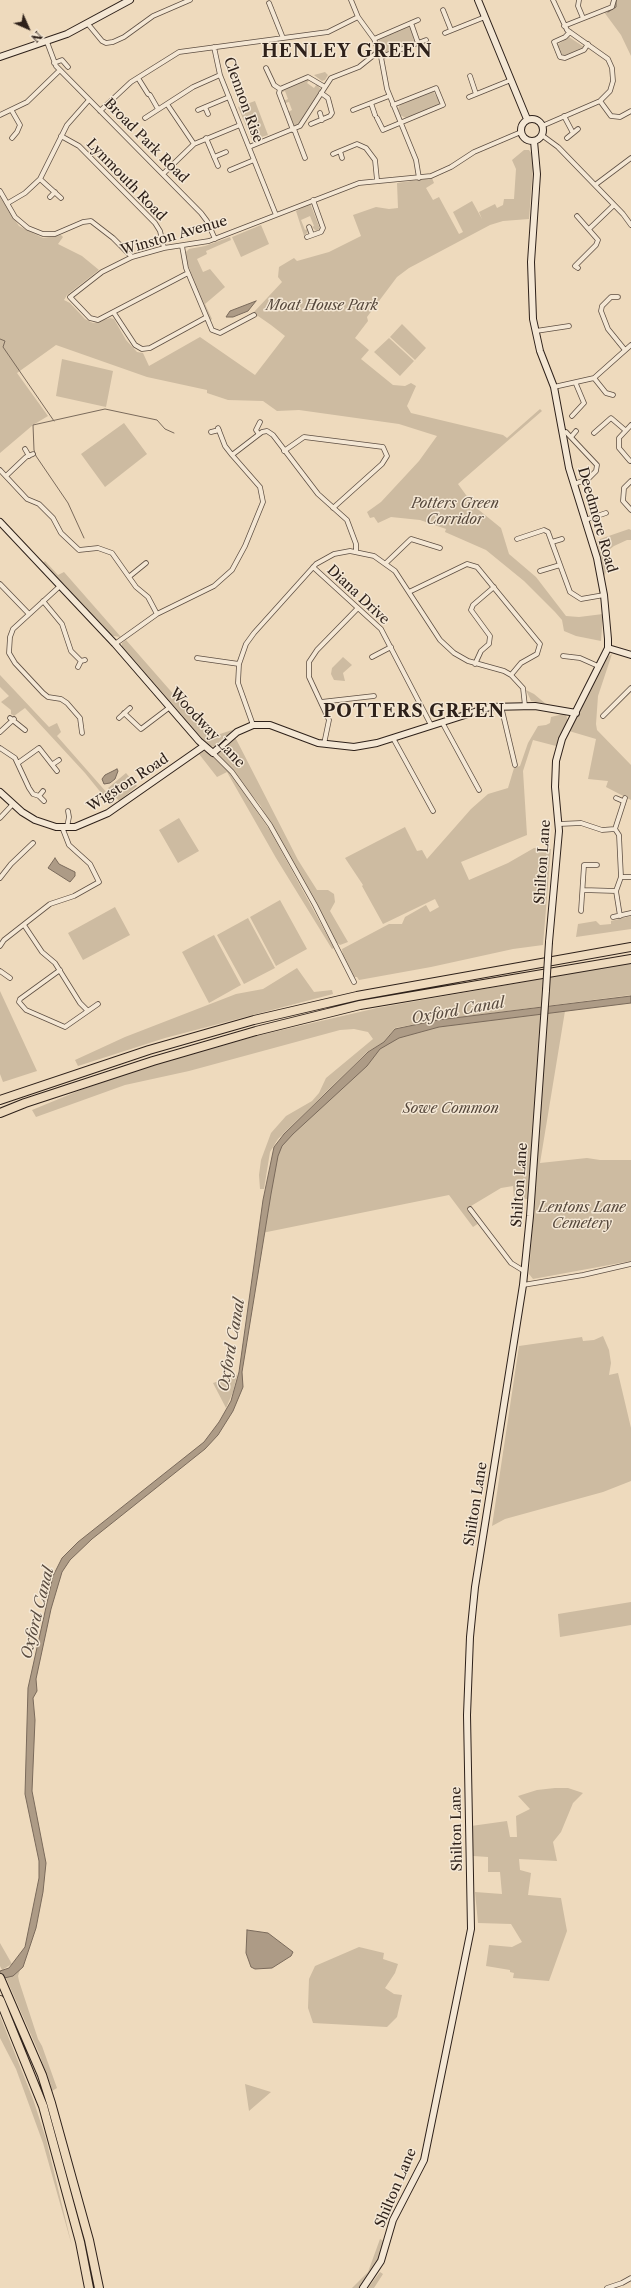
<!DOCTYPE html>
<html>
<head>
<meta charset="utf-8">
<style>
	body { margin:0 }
	#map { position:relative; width:631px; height:2288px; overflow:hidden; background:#eedabd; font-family:"Libre Caslon Text",serif }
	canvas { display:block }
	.north { position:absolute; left:8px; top:8px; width:40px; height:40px; -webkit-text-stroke:3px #f4e7d4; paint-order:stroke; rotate:135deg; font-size:11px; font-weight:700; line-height:16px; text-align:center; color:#2e211a }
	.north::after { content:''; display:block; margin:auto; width:14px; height:18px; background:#2e211a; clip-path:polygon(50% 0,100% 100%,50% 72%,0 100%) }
</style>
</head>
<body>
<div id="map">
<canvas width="631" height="2288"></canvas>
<div class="north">N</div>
</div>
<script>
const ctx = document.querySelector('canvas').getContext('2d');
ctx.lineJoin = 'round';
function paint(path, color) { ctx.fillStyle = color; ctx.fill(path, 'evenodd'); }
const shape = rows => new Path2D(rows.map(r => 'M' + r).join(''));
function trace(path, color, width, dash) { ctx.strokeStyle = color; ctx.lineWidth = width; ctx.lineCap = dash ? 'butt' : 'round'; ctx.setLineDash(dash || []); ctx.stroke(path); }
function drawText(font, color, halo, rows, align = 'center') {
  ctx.font = font + ' "Libre Caslon Text",serif'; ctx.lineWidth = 3; ctx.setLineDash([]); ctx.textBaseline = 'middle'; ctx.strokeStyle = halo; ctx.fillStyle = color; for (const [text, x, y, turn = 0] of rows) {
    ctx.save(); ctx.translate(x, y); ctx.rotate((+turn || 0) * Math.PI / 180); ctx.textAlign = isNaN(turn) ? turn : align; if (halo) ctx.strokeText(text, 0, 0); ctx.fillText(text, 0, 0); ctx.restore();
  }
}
const green = shape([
	[615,0,631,0,631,56,621,35,604,12,614,7],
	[407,26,411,28,414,41,385,53,382,52,378,42,380,38],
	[569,37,584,47,563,56,557,45],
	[325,72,328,75,325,80,322,81,314,75],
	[308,78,310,79,307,83,314,88,317,84,321,90,299,124,294,126,288,112,292,110,289,102,285,103,284,101,288,99,285,91,281,93,282,89],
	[433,91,440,102,438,105,406,118,400,115,398,109,400,105],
	[255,101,268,135,252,140,238,107],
	[524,150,529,150,531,153,533,167,529,219,503,221,490,225,409,268,397,277,367,317,368,321,355,338,369,350,361,359,393,385,405,386,411,383,416,386,407,406,411,413,503,435,507,438,540,409,542,411,458,484,474,506,501,528,509,554,536,577,566,616,579,617,603,614,601,641,576,636,564,631,562,620,555,612,524,581,486,550,445,532,446,529,420,520,391,517,378,523,374,517,370,518,367,512,381,502,419,461,437,436,399,424,299,410,277,411,263,401,228,400,207,393,207,390,147,377,56,345,17,373,48,416,33,425,0,453,0,197,19,226,43,238,61,235,63,237,58,244,82,256,99,270,67,295,64,300,70,303,85,319,93,323,110,318,114,319,126,340,137,352,143,353,149,366,200,337,255,375,285,336,271,325,258,316,256,317,254,312,282,282,278,277,279,267,294,258,297,261,329,252,361,236,353,215,376,207,389,209,398,208,397,183,432,178,434,183,426,188,433,200,439,197,459,234,463,232,453,212,472,201,482,219,479,212,495,204,497,208,503,205,504,199,514,199,516,169,512,160],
	[310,203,320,229,316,231,312,227,314,226,310,216,301,220,305,230,307,229,308,232,304,236,296,211],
	[261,225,269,244,241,257,232,237],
	[230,237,231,240,206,251,207,254,197,259,203,272,210,269,225,287,205,304,212,319,209,321,187,262,185,253,189,249,205,246],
	[402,324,426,348,415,360,390,337],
	[389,338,414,361,400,376,374,352],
	[62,359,113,371,106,407,56,396],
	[124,423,147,454,105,487,81,454],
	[629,529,631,530,631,540,627,540,614,546,605,553,607,569,604,577,597,540],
	[45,561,58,575,64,572,121,637,113,636,100,625,42,564],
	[126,640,211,737,235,729,215,747,207,745,122,648,122,643],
	[612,654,598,696,596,724,597,730,631,765,631,800,606,787,608,781,588,779,596,739,569,731,606,658],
	[343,657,352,665,343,673,345,681,334,680,331,674,332,668],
	[0,675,49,727,57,723,61,732,57,736,115,802,111,805,85,773,25,708,14,716,11,714,11,710,1,702,9,696,0,687],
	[526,690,534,694,546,704,531,701],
	[563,714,566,715,568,721,556,746,533,740,523,771,527,835,461,862,469,880,508,863,534,848,551,849,543,945,513,949,431,967,359,980,357,977,354,977,343,956,342,949,389,924,402,924,405,917,426,905,430,912,439,907,435,899,383,924,362,886,363,885,345,858,405,827,417,851,422,850,427,859,471,809,488,794,508,788,514,768,520,766,528,743,538,726,546,725,550,723,551,717],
	[235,737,298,860,317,890,328,890,334,894,335,902,330,911,348,942,340,945,336,942,260,805,218,754],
	[204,751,208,752,229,771,271,832,334,948,332,949,276,858,227,772,217,777,199,754],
	[126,773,137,786,119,801,108,788],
	[179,818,199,851,178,863,159,830],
	[280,900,307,949,276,966,250,917],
	[115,907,130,935,83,960,68,933],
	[631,916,631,929,576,937,578,924,596,921,600,925,611,924,611,921],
	[248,918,275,968,244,984,217,935],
	[214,935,241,985,209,1003,182,952],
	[631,963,631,995,438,1020,395,1028,384,1042,367,1052,278,1139,270,1152,264,1189,260,1189,259,1175,261,1160,271,1133,286,1116,312,1101,319,1093,326,1078,373,1039,368,1032,354,1029,340,1030,189,1071,125,1085,36,1117,32,1110,83,1089,159,1063,256,1036,377,1008],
	[297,968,314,992,332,990,333,994,165,1038,78,1066,75,1060,125,1037,236,994,263,989],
	[0,991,37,1071,3,1082,0,1074],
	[565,1011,540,1163,587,1158,600,1160,631,1160,631,1261,533,1279,529,1274,537,1163,531,1199,514,1199,513,1186,501,1188,471,1206,482,1221,473,1227,449,1195,262,1233,276,1149,377,1049,410,1030],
	[603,1336,609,1350,611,1363,609,1375,618,1373,631,1428,631,1481,603,1492,505,1519,492,1526,519,1346,582,1337,583,1341,594,1340],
	[237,1375,233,1392,226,1408,213,1383],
	[631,1602,631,1625,560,1637,558,1614],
	[555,1788,568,1788,583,1793,573,1803,561,1832,553,1842,557,1861,519,1859,520,1870,531,1873,528,1895,561,1898,567,1931,549,1981,513,1978,514,1973,510,1972,510,1970,486,1966,489,1945,512,1947,522,1942,511,1924,478,1923,475,1892,502,1894,500,1872,488,1872,488,1857,473,1856,471,1826,507,1821,510,1837,517,1837,516,1816,530,1809,518,1796,537,1790],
	[0,1943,12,1964,2,1970,0,1966],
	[359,1947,384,1953,383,1959,398,1964,395,1973,385,1988,394,1994,402,1995,397,2017,387,2027,313,2023,308,2008,309,1979,315,1966],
	[20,1970,18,1976,19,1981,38,2039,42,2046,57,2088,52,2091,39,2053,6,1978],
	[0,2016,33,2099,46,2139,72,2246,43,2143,16,2069,0,2038],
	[245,2084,271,2092,249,2111],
	[380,2239,384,2241,378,2260,359,2288,352,2288,368,2272],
	[380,2272,383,2274,374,2288,368,2288]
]);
const water = shape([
	[256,301,248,311,233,317,226,317,230,311,256,301],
	[117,769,118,771,115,779,110,783,104,784,102,779,105,775,117,769],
	[55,858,59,864,75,872,75,876,70,882,48,868,55,858],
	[631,996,631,1003,439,1027,399,1038,380,1049,367,1066,293,1134,282,1146,278,1156,271,1194,242,1372,243,1387,233,1411,218,1435,205,1449,92,1539,70,1560,62,1572,51,1609,36,1679,37,1691,33,1698,35,1720,32,1791,46,1863,43,1892,36,1928,23,1967,13,1976,0,1979,0,1971,9,1968,25,1947,39,1878,39,1861,25,1794,28,1688,53,1576,62,1558,78,1542,204,1442,219,1422,231,1401,239,1372,263,1200,274,1147,284,1134,368,1052,384,1042,395,1029,438,1020,631,996],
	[247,1930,268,1933,293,1952,291,1956,272,1968,255,1969,251,1967,246,1953,247,1930]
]);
const stream = shape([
	[608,12,616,7,616,0],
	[0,339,5,341,3,347,54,421],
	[84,538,68,503,36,456,34,450,33,425,105,409,157,420,165,429,174,433]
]);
const street = shape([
	[351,0,358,17,374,39,381,57,387,89,416,160,419,178],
	[579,0,578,6,583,18],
	[269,3,283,38],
	[443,10,451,30],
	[411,23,418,20],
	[88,24,102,41,106,43,113,42,124,37,153,16,190,0],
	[564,26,612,7,614,0],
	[570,32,565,37,554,42,560,57,565,58,584,50,588,44],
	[445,33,485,17],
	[374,39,411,23,418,43,381,57],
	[47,42,56,66,201,213,207,221,215,239],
	[418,43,426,40],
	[214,47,220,75,276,215],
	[54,63,62,60,68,67],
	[266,68,274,85,280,89],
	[470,76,476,94],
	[138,78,148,94],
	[150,95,158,109],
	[469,97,511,80],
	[600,101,611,116,620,117,631,111],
	[167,104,194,144],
	[205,107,208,114],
	[198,110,229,97],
	[353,110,371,103],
	[100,111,131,82,179,52,328,32,358,17],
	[320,113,322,120],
	[0,115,27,102,60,70],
	[375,115,371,103,389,96],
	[564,116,573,133],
	[145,118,193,87,220,75],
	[377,118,383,130,443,105,436,88,393,105],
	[311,124,330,116,332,113,328,98,321,93],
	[542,126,600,101,610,91,613,81,612,68,608,59,567,30,553,0],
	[294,129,305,158],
	[293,130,279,93,280,89,308,77,325,87],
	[61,136,79,146,155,223,160,231,164,248],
	[543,136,558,147,623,214,631,225],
	[12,138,17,132,20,125,12,111],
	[206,138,218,166],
	[567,138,578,129],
	[249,147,300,126,331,78,359,67,379,51],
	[333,154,340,151],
	[214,157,226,152],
	[342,158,340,151,357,144,366,148,375,160,377,180],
	[230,170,254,160],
	[163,174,194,144,240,125],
	[40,179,61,198],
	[595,185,631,158],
	[0,191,15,217,28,228,43,234,55,234,83,222,91,221,113,238,132,257],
	[50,197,55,192],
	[8,203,25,193,40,179,67,125,89,100],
	[577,216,598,240,596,245,575,266,578,268],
	[309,227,312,235],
	[589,229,614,205],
	[307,237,321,232,323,228,313,200],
	[182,246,186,268,212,330,220,333,254,315],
	[188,273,98,320,90,318,70,297,102,272,132,257,164,248,209,241,359,183,431,176,451,167,474,152,521,132],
	[618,297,611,297,602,306,601,311,608,329,625,350],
	[114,313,135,345,142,349,150,348,205,318],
	[536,331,569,326],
	[594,378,606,393,613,395],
	[554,387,594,378,631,345],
	[572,416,584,403,576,384],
	[218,428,225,446,232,455],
	[211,432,219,430],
	[566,432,597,465,596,471,588,479,574,484],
	[258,433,256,430,260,422],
	[594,433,611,418,625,430],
	[571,437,576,431],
	[25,449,29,456],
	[284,451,304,437,383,447,387,456,382,464,333,508],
	[630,461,619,448,619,438,631,425],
	[0,470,27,499,39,504,53,518,61,533,79,550,98,548,112,553,136,587,148,597,157,614],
	[6,476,26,457,33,454],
	[631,481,624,488,623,501,631,510],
	[585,520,606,513],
	[517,539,544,530,548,532,570,592,581,599,604,595],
	[552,542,562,539],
	[386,563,411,539,440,548],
	[313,567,381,629,431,725],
	[540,571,560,565],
	[130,576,146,563],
	[0,584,29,614],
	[60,586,13,629,10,637,9,653,15,663,43,693,48,697,61,699,67,703,80,718,82,733],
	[409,592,467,564,477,567,540,644,537,654,521,663,511,675],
	[43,601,62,624,71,651,81,661],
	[115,644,157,614,214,586,232,570,245,546,263,502,260,487,232,455,262,432,267,431,273,435,318,494,347,520,356,544,356,551],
	[563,656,580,658,598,666],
	[372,657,391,647],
	[197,658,239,664],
	[475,664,481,651,489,644,490,636,471,610,473,605,494,587],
	[78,667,81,661,85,660],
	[321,702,374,696],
	[501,706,515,765],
	[124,713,141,729,170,707],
	[603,716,631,688],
	[10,718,25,730],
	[119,718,130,708],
	[442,722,479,790],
	[253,725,238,683,239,664,246,644,254,633,316,564,334,554,350,551,374,556,395,571,440,640,454,653,468,661,504,671,511,675,523,688,525,706],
	[0,732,14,719],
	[393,738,433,811],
	[324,744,329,720,309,677,309,662,317,650,358,608],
	[0,748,15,758,29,788,33,794,39,796],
	[213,753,232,772,270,825,315,905,354,982],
	[18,763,39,748,57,771],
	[53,764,59,760],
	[43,791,39,796,44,801],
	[616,798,623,801],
	[0,818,13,804],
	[559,824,581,823,602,830,615,829],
	[67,827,69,817,68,811],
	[621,877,631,877],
	[0,878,11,864,33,843],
	[583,890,616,891],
	[581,911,584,865,597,865],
	[620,916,616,891,621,877,619,835,615,829,625,798],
	[613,917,631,913],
	[24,925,42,952,55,963,80,1003,88,1011],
	[0,946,4,940,50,904,74,896,99,882,90,864,69,845,62,827],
	[60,970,20,999,19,1002,26,1010,65,1027,98,1004],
	[0,971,10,978],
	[470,1209,511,1263,524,1271],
	[523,1285,583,1275,631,1264],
	[607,2288,622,2283,631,2278]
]);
const secondary = shape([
	[478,0,527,119],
	[0,57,67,34,130,0],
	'521 130a11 11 0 1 1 22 0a11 11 0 1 1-22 0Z',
	[534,141,537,174,531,262,533,319,540,351,554,387,569,468,597,558,604,595,608,639,608,648,562,739,556,761,555,787,559,831,549,942],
	[0,522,115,644,199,741,213,753,237,732,253,725,270,725,318,743,354,747,377,743,490,707,535,706,576,713],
	[608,648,631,655],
	[0,792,22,812,35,820,56,827,75,827,108,813,204,746],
	[363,2288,381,2261,393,2220,424,2160,471,1929,467,1715,470,1637,475,1587,523,1285,530,1216,546,990]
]);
const highway = shape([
	[0,1100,149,1050,254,1020,357,996,631,947],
	[0,1113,25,1103,153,1061,256,1031,360,1005,631,959],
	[0,1978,42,2075,51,2103,89,2240,99,2288],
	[0,2000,43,2106,80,2242,89,2288]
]);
const secondaryBridge = shape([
	[546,990,549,942]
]);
const streetNames = [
	["Clennon Rise",243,100,70],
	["Broad Park Road",146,141,45],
	["Lynmouth Road",126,180,46],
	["Winston Avenue",174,236,-16],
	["Deedmore Road",597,520,74],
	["Diana Drive",358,595,43],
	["Woodway Lane",207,728,47],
	["Wigston Road",128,783,-33],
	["Shilton Lane",543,862,-86],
	["Shilton Lane",520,1185,-86],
	["Shilton Lane",476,1504,-81],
	["Shilton Lane",457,1829,-91],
	["Shilton Lane",396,2188,-67]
];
const parkNames = [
	["Moat House Park",322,306],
	["Potters Green",455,504],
	["Corridor",455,520],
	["Sowe Common",451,1109],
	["Lentons Lane",582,1208],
	["Cemetery",582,1224]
];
const waterNames = [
	["Oxford Canal",458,1011,-10],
	["Oxford Canal",232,1345,-80],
	["Oxford Canal",38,1613,-76]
];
const districtNames = [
	["HENLEY GREEN",347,52],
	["POTTERS GREEN",414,712]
];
paint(green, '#cdbba1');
paint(water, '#ad9b86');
trace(water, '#7a6a5b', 1);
trace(stream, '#7a6a5b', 1);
trace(street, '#5e4f43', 5.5);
trace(secondary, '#2e211a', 8);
trace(highway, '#2e211a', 10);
trace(street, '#f4e7d4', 4);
trace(secondary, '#f4e7d4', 6);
trace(highway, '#eedabd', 8);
trace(secondaryBridge, '#2e211a', 8, []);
trace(secondaryBridge, '#f4e7d4', 6);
drawText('14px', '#2e211a', '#f4e7d4', streetNames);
drawText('italic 14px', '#56483c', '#f4e7d4', parkNames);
drawText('italic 15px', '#5a4c40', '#f4e7d4', waterNames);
ctx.letterSpacing = '1px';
drawText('bold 18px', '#2e211a', '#f4e7d4', districtNames);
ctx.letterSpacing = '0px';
</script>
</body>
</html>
